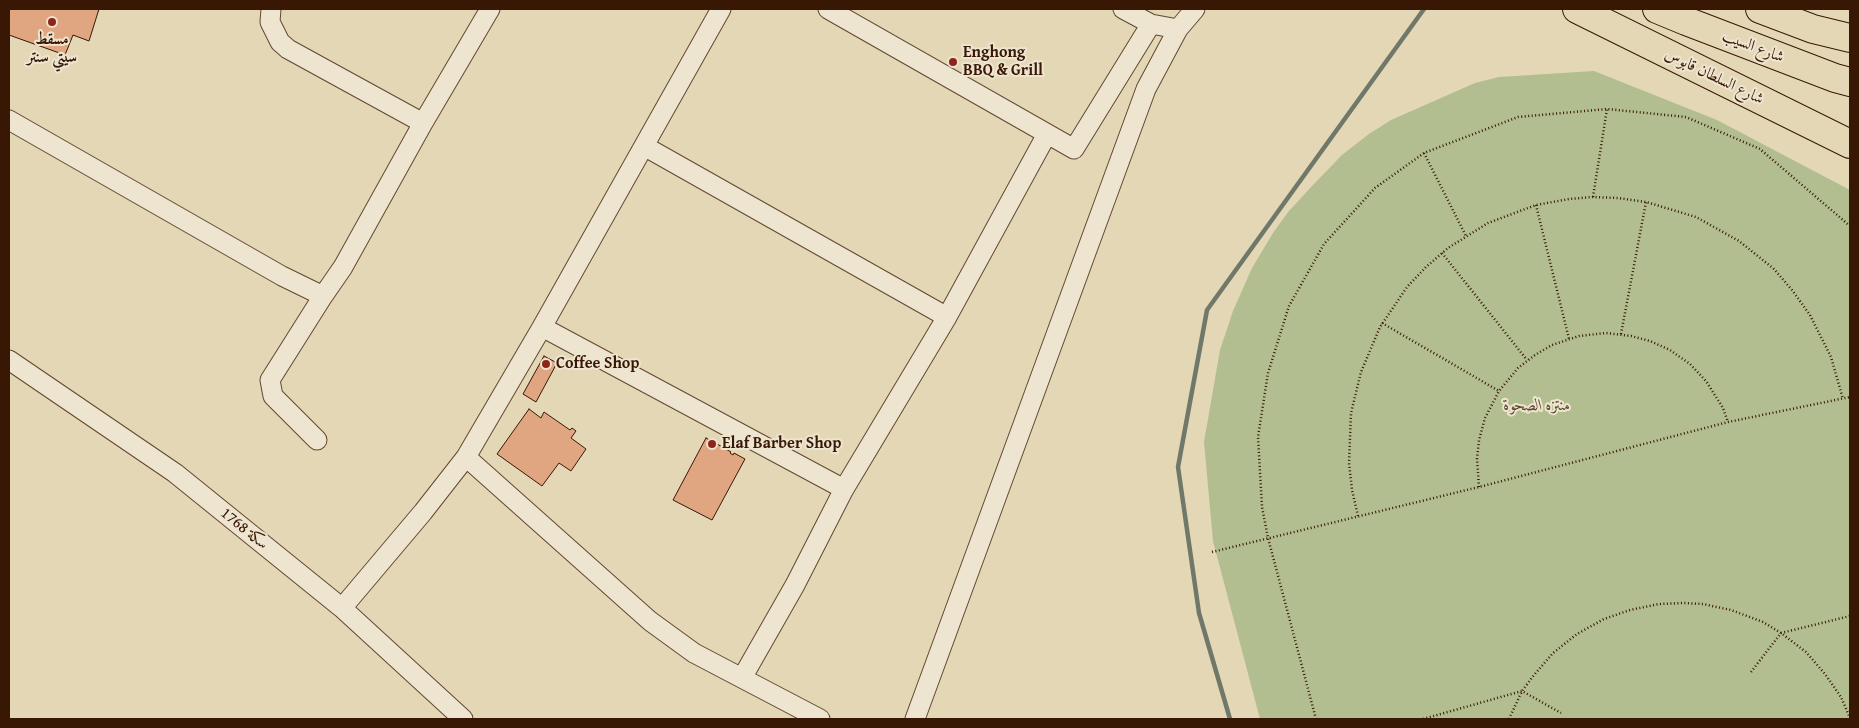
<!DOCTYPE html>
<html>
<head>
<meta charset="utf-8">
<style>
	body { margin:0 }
	#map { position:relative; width:1859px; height:728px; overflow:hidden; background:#e4d7b6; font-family:"Gentium Book Plus",serif }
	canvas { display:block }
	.frame { position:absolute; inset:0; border:10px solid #381705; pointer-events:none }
</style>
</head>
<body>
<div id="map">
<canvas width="1859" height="728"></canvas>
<div class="frame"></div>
</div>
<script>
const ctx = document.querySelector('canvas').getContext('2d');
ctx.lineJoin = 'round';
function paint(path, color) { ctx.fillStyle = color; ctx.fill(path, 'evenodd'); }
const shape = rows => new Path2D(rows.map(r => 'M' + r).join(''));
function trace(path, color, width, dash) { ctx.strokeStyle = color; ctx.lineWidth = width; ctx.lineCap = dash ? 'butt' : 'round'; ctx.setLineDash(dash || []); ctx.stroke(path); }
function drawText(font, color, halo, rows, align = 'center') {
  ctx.font = font + ' "Gentium Book Plus",Amiri,serif'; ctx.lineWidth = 4; ctx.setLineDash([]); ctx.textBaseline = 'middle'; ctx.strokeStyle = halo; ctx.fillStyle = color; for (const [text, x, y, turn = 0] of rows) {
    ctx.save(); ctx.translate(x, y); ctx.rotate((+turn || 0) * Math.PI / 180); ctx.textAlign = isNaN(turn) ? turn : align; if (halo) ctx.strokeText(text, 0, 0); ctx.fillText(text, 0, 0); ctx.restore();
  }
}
const green = shape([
	[1594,71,1717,120,1850,190,1850,719,1260,719,1213,541,1204,442,1220,350,1233,311,1252,268,1273,233,1288,212,1313,185,1342,155,1369,134,1391,120,1475,83,1499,77]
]);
const stream = shape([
	[1230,719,1199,613,1178,467,1207,310,1424,9]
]);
const building = shape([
	[9,9,99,9,89,41,73,35,65,55,9,35,9,9],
	[544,356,557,363,536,402,523,394,544,356],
	[529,409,541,418,544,412,570,430,572,428,576,431,571,438,586,449,571,471,559,463,542,486,497,454,529,409],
	[706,438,715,443,714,445,716,446,717,444,731,452,730,453,733,455,734,453,745,459,712,520,673,500,706,438]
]);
const path = shape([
	[1424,153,1466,236],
	[1593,197,1607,109],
	[1536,205,1569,339],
	[1442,253,1527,360],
	[1382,323,1499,391],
	[1621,334,1646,202],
	[1479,487,1477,459,1479,440,1485,418,1499,391,1518,368,1535,355,1552,345,1579,336,1606,333,1631,336,1650,341,1670,350,1690,364,1706,381,1723,408,1728,422],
	[1358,516,1352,490,1349,463,1351,413,1361,372,1380,327,1407,287,1426,267,1448,248,1488,223,1536,205,1569,199,1593,197,1618,198,1646,202,1696,217,1739,241,1774,269,1792,290,1810,315,1831,357,1843,399],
	[1212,552,1479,487,1728,422,1850,397],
	[1751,672,1781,633,1850,616],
	[1316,719,1268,538,1262,507,1258,437,1268,373,1289,306,1324,244,1375,188,1424,153,1518,117,1607,109,1686,117,1760,149,1850,226],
	[1423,719,1522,691,1561,713],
	[1509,719,1522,691,1534,675,1553,653,1577,634,1604,619,1630,610,1659,604,1683,603,1703,604,1731,610,1763,622,1781,633,1806,652,1825,674,1841,697,1850,718]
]);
const minor = shape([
	[271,9,270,22,280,42,288,49,423,123],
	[828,9,1074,149,1151,24],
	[1123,9,1151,24,1178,29],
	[9,120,282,276,323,296,343,267,423,123,490,9],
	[644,146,947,317],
	[542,327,844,489],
	[9,360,175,473,342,608,463,719],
	[317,440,273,396,270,380,323,296],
	[466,457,650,621,694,653,820,719],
	[342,608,423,512,466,457,542,327,721,9],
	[742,678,795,585,844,489,947,317,1047,134],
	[915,719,1146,89,1178,29,1195,9]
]);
const trunk = shape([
	[1577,9,1850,144],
	[1657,9,1686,21,1835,78,1850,82],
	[1760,9,1813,29,1850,38]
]);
const markers = [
	[52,22,5,"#8f2418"],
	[953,62,5,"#8f2418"],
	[546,364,5,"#8f2418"],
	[712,444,5,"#8f2418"]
];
const poiNames = [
	["مسقط",52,40,"center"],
	["سيتي سنتر",52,58,"center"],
	["Enghong",963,53],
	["BBQ & Grill",963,71],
	["Coffee Shop",556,364],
	["Elaf Barber Shop",722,444]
];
const streetNames = [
	["شارع السيب",1753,47,21],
	["شارع السلطان قابوس",1714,77,26],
	["سكة 1768",244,529,39]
];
const parkNames = [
	["منتزه الصحوة",1537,406]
];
paint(green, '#b2be8f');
trace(stream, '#707969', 4.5);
paint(building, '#e0a581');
trace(building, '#381705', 1);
trace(minor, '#634731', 21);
trace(trunk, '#381705', 30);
trace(path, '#381705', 2.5, [1, 2.5]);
trace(minor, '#ede5d0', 19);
trace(trunk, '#e4d7b6', 28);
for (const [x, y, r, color] of markers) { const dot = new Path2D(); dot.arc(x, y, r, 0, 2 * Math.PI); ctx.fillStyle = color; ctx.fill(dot); trace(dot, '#ede5d0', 2); }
drawText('bold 16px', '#381705', '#ede5d0', poiNames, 'left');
drawText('16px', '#381705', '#ede5d0', streetNames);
drawText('italic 16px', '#5d492e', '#ede5d0', parkNames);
</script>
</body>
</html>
